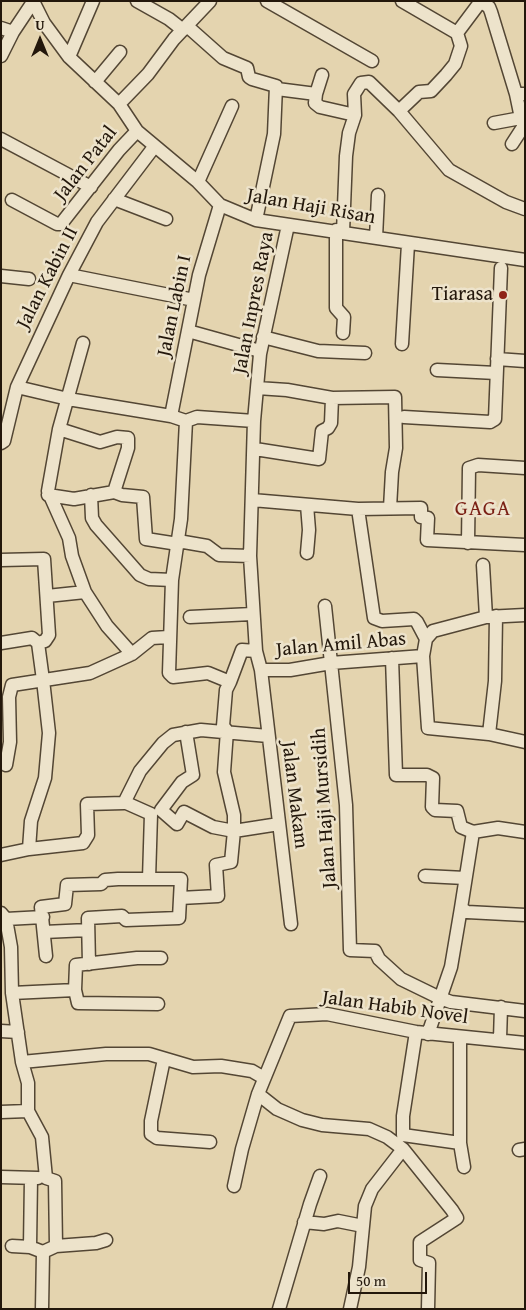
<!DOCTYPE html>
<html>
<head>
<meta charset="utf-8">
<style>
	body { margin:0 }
	#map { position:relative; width:526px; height:1310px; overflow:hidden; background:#e4d4af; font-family:"Gentium Book Plus",serif }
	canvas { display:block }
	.frame { position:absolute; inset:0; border:2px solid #23170b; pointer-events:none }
	.north { position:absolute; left:15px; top:15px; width:50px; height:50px; -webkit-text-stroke:4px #ede3cb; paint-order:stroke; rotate:0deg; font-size:14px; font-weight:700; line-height:20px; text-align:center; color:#23170b }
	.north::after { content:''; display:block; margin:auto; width:18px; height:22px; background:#23170b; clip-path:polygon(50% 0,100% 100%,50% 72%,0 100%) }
	.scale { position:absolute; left:348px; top:1272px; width:79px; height:22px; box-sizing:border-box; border:2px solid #23170b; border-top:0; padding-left:6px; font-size:15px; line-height:18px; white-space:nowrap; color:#23170b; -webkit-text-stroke:4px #ede3cb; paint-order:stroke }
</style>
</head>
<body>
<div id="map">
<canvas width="526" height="1310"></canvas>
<div class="frame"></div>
<div class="north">U</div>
<div class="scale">50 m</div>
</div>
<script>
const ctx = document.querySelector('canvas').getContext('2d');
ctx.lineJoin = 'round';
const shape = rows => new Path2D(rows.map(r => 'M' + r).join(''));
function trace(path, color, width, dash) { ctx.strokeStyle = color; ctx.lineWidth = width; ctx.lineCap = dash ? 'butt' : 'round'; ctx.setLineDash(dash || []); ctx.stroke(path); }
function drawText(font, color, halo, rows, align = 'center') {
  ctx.font = font + ' "Gentium Book Plus",serif'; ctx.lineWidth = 5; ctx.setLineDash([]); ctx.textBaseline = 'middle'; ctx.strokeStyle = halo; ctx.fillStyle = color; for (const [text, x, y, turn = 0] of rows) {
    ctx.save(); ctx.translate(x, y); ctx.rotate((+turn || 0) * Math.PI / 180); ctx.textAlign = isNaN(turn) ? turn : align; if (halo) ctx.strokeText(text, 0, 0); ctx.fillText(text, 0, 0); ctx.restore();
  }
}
const street = shape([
	[33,1,44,23,69,57,119,104,137,131,198,182,220,205,256,220,525,260],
	[137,1,169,19,183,30],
	[267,1,372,61],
	[481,2,489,7,491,12,516,94,525,94],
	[187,26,223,58,247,68,249,77,252,79,276,86,274,134,256,220],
	[1,28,13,32],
	[457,33,481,1],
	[1,56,13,32,33,2],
	[69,57,93,1],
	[95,82,120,52],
	[277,89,316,94,315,103,320,107,355,115],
	[316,94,322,75],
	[119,104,148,74,174,39,210,1],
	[399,111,419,92,431,91,446,75,455,64,461,46,457,33,402,1],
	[494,123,521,118,516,94],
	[1,139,91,187],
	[512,144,525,124],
	[198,182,232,106],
	[114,199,166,219],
	[12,200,57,224,61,224,119,150,137,131],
	[288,225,260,354,254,421,250,556,256,651,261,670,291,924],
	[336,230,336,308,344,317,343,333],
	[343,232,346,156,349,133,355,115,354,94,361,83,369,82,399,111,449,170,506,202,525,209],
	[376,238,378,195],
	[69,275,194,300],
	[1,276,29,279],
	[188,331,260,351],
	[263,337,318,351,365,353],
	[83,343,59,429,48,491,69,538,72,556,85,592,107,626,132,654],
	[402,344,408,244],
	[497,359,525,361],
	[437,370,496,373],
	[17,387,68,399,171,416,186,421,197,417,254,421],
	[257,388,287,390,332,398,395,397,396,448,392,472,390,508],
	[171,416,199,275,220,205],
	[404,417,490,422,495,419,501,268],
	[186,421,181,519,172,580,169,673,173,677,208,673,230,682,242,650,256,651],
	[1,443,4,441,17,387,69,275,97,222,154,147],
	[255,449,319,459,322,431,328,428,331,423,332,398],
	[114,492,122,495,143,497,146,539,178,544],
	[48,495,74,499,114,492,128,448,128,438,117,437,100,442,59,429],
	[91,495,92,518,96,525,140,575,149,579,172,580],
	[252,500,358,509,421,508,421,517,428,518,427,540,525,545],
	[307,505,309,530,307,553],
	[358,509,374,618,382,621,414,619,417,622,426,639],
	[178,541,207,546,219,555,250,556],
	[468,543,469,468,478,465,525,468],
	[1,560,44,559,49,635,45,641,38,643],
	[483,565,486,617],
	[47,596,85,592],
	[325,606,346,805,350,950,375,951,379,959,401,979,440,998,451,1002,525,1011],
	[525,615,486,617,433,631,426,639,423,656,428,728,489,734,525,742],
	[190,617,252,614],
	[1,643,32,638,38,643,43,680,49,733,45,778,31,821,29,849,83,843,88,835,87,804,124,803,140,771,163,743,173,735,201,730,268,736],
	[392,658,396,775,427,775,433,778,432,807,435,810,457,811,461,827,473,832],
	[261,670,290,670,331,663,423,656],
	[186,732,193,775,182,782,161,810,177,824,184,812,213,827,234,831,234,815,224,772,227,731,223,726,226,690,230,682],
	[489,734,495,681,496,616],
	[6,765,10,742,9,697,12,685,90,673,132,654,152,638,168,637],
	[473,832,461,908,467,912,525,915],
	[473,832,498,828,525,832],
	[1,855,29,849],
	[425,876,465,878],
	[180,898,218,896,216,865,231,862,234,831,279,824],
	[1,913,6,919,11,947,12,993,22,1062,28,1083,28,1111,42,1137,46,1178,55,1181,56,1246],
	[6,919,43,917],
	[44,932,88,930],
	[46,956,41,907,65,904,67,885,101,884,105,880,118,879,149,879,151,814,124,802],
	[89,964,88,918,122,916,126,920,179,918,181,879,149,879],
	[12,993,75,990],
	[158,1004,78,1003,75,990,76,965,137,958,161,958],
	[1,1031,18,1032],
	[416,1032,403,1116,403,1135,460,1143],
	[428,1034,451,967,461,908],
	[460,1038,460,1143,464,1167],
	[500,1039,501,1007],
	[164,1059,151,1121,151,1134,157,1138,210,1142],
	[22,1062,106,1054,149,1054,193,1067,221,1066,252,1071,264,1078],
	[258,1094,277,1109,302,1120,322,1125,369,1129,387,1137,403,1149,452,1210,457,1218,420,1242,420,1260,429,1263,428,1309],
	[1,1112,28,1111],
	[519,1150,525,1149],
	[1,1177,38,1178],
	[234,1186,242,1149,258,1094,290,1016,327,1014,416,1032,525,1043],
	[304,1222,324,1224,338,1221,363,1226],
	[12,1246,30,1247,43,1252,56,1246,96,1243,106,1240],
	[30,1247,31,1178],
	[42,1309,43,1252],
	[279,1309,310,1204,320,1176],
	[350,1309,359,1267,365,1206,372,1189,403,1149]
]);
const markers = [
	[503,295,5,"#8f2418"]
];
const streetNames = [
	["Jalan Patal",86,164,-52],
	["Jalan Haji Risan",311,207,10],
	["Jalan Kabin II",48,278,-63],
	["Jalan Inpres Raya",254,303,-79],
	["Jalan Labin I",175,306,-78],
	["Jalan Amil Abas",341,645,-5],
	["Jalan Makam",294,795,83],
	["Jalan Haji Mursidih",325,808,-94],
	["Jalan Habib Novel",395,1008,8]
];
const poiNames = [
	["Tiarasa",493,295]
];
const quarterNames = [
	["GAGA",483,509]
];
trace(street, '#534634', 15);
trace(street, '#ede3cb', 12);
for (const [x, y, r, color] of markers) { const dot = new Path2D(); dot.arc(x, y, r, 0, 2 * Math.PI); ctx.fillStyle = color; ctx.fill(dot); trace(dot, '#ede3cb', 2); }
drawText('20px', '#23170b', '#ede3cb', streetNames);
drawText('20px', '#23170b', '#ede3cb', poiNames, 'right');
ctx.letterSpacing = '1px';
drawText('22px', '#7a1f14', '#ede3cb', quarterNames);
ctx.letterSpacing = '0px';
</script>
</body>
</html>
